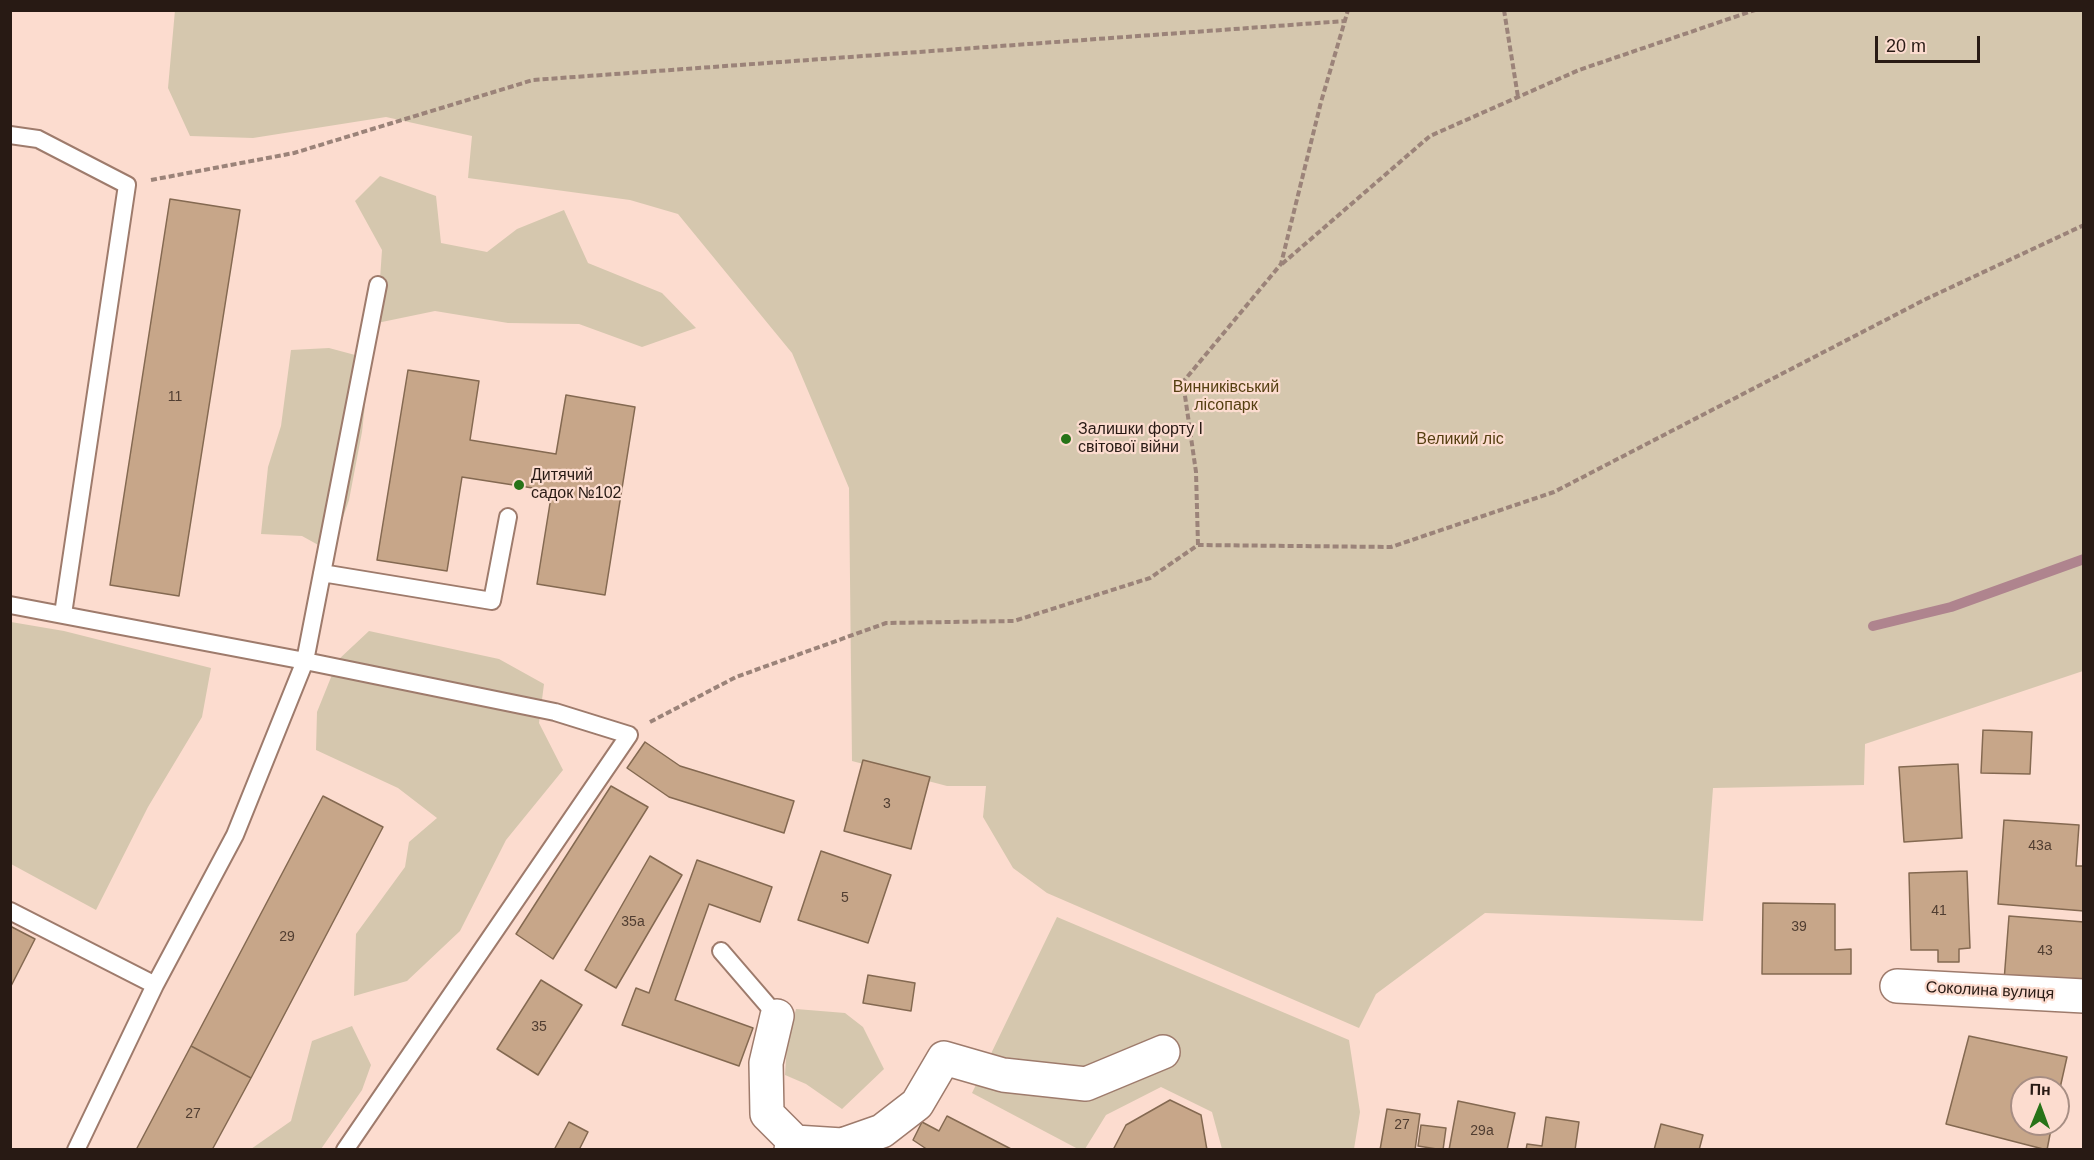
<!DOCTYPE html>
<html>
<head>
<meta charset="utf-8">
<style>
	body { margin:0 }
	#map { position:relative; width:2094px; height:1160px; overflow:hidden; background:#fcdccf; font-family:Helvetica,sans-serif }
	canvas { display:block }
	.frame { position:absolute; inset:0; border:12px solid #281a14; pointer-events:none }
	.north { position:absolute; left:2010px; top:1076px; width:60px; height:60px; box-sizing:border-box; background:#fcdccf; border:2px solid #a78e84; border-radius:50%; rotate:1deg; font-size:16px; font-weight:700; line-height:24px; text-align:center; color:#281a14 }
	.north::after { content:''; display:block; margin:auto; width:21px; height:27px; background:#277318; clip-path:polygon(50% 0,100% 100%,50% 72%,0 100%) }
	.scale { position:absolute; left:1875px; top:36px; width:105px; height:27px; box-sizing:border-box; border:3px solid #281a14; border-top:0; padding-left:8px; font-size:18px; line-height:21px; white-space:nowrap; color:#281a14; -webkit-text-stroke:4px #fcdccf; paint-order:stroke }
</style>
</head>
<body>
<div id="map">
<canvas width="2094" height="1160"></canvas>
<div class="frame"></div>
<div class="north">Пн</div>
<div class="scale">20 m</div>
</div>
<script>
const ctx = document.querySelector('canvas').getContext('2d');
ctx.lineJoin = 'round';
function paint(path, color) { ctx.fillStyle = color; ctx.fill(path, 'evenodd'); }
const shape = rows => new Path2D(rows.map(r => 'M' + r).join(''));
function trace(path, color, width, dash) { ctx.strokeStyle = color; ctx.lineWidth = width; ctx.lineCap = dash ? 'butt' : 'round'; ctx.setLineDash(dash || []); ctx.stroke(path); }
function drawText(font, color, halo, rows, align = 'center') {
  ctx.font = font + ' Helvetica,sans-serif'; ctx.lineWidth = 4.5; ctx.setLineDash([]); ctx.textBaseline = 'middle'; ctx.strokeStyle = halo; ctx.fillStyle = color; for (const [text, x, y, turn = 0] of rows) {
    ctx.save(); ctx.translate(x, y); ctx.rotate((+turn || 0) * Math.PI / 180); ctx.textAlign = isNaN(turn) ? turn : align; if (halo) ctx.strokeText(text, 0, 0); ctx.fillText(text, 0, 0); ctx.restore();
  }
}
const green = shape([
	[175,10,2083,11,2083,671,1865,744,1864,785,1713,788,1703,921,1485,913,1376,994,1359,1028,1047,893,1013,868,983,817,986,786,947,786,852,761,849,488,792,353,678,214,630,200,468,178,472,136,386,117,253,138,190,136,168,88],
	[380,176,436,196,441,243,487,252,517,229,564,210,588,263,662,293,696,328,642,347,579,324,508,323,435,311,377,323,382,250,355,201],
	[329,348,370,359,362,432,349,500,331,552,302,536,261,534,268,467,281,426,291,350],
	[11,622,64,631,211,668,202,717,148,807,96,910,11,864],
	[369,631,499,659,544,684,539,723,563,770,506,840,460,931,407,981,354,996,356,934,405,867,409,842,437,818,398,788,316,750,317,712,338,660],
	[1057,917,1349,1040,1360,1112,1354,1149,1222,1149,1212,1112,1161,1087,1106,1115,1085,1149,1078,1149,972,1093],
	[796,1009,845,1013,863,1027,884,1069,842,1109,806,1084,785,1075,787,1043],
	[352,1026,371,1065,362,1090,321,1149,251,1149,291,1121,312,1041]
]);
const stream = shape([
	[1873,626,1951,607,2084,559]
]);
const building = shape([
	[170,199,240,210,179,596,110,585,170,199],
	[408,370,479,381,470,440,556,454,566,395,635,407,605,595,537,584,552,491,462,477,447,571,377,560,408,370],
	[1983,730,2032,732,2030,774,1981,773,1983,730],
	[645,742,680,766,794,801,784,833,669,797,627,768,645,742],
	[863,760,930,777,911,849,844,831,863,760],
	[1958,764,1962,838,1904,842,1899,767,1958,764],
	[611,786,648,807,553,959,516,934,611,786],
	[323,796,383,827,251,1078,191,1046,323,796],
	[2004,820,2079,825,2076,866,2084,866,2084,911,1998,904,2004,820],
	[821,851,891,875,868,943,798,920,821,851],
	[650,856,682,875,616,988,585,970,650,856],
	[697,860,772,887,760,922,709,904,675,1000,753,1028,739,1066,622,1025,636,988,649,993,697,860],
	[1967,871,1970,948,1959,949,1959,962,1938,962,1938,950,1911,950,1909,873,1967,871],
	[1763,903,1835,904,1835,950,1851,949,1851,974,1762,974,1763,903],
	[2009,916,2084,922,2084,987,2004,981,2009,916],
	[10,926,35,939,10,988,10,926],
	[868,975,915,983,911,1011,863,1003,868,975],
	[541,980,582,1005,538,1075,497,1049,541,980],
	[1969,1036,2067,1057,2058,1097,2058,1088,2022,1088,2022,1124,2052,1124,2047,1150,1946,1124,1969,1036],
	[191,1046,251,1078,212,1150,136,1150,191,1046],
	[1170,1100,1201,1115,1207,1150,1113,1150,1126,1125,1170,1100],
	[1458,1101,1515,1113,1507,1150,1449,1150,1458,1101],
	[1387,1109,1420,1114,1415,1150,1380,1150,1387,1109],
	[947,1116,1013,1150,928,1150,913,1140,922,1122,939,1131,947,1116],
	[1546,1117,1579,1122,1575,1150,1526,1150,1527,1144,1542,1146,1546,1117],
	[569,1122,588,1132,579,1150,554,1150,569,1122],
	[1661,1124,1703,1135,1699,1150,1654,1150,1661,1124],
	[1421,1125,1446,1128,1443,1150,1418,1146,1421,1125]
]);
const path = shape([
	[1504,10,1518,97],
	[151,180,294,153,533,80,1345,21],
	[1282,264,1430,136,1579,70,1755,10],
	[1198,545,1196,472,1183,382,1281,264,1321,102,1348,10],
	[650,722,736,677,886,623,1014,621,1150,578,1198,545,1391,547,1554,492,1926,299,2084,225]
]);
const lane = shape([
	[10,135,38,139,127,185,63,614],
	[322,573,492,601,508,517],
	[10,605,305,661,235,835,155,985,76,1150],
	[10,911,155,985],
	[721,951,777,1016],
	[345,1150,629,735,555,712,305,661,378,285]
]);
const street = shape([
	[1897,986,2084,996],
	[777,1016,766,1063,767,1114,795,1142,791,1150],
	[795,1142,842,1145,882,1131,917,1104,944,1058,1003,1075,1086,1084,1163,1052]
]);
const markers = [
	[1066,439,6,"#277318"],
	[519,485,6,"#277318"]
];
const numberNames = [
	["11",175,397],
	["3",887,804],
	["43а",2040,846],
	["5",845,898],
	["41",1939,911],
	["35а",633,922],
	["39",1799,927],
	["29",287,937],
	["43",2045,951],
	["35",539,1027],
	["27",193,1114],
	["27",1402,1125],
	["29а",1482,1131]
];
const parkNames = [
	["Винниківський",1226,388],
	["лісопарк",1226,406],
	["Великий ліс",1460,440]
];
const poiNames = [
	["Залишки форту І",1078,430],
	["світової війни",1078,448],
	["Дитячий",531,476],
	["садок №102",531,494]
];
const streetNames = [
	["Соколина вулиця",1990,991,3]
];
paint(green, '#d5c7ae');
trace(stream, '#af848e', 10);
paint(building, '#c7a689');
trace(building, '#846951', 1.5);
trace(lane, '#9e7b6c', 20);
trace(street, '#9e7b6c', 36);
trace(path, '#9b8379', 4, [6, 3]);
trace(lane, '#fff', 16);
trace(street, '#fff', 33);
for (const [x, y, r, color] of markers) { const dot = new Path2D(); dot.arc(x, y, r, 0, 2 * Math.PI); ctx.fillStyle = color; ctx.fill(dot); trace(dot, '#fcdccf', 2); }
drawText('14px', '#503d31', null, numberNames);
drawText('16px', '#553f11', '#fcdccf', parkNames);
drawText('16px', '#281a14', '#fcdccf', poiNames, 'left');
drawText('16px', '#281a14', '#fcdccf', streetNames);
</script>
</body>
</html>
